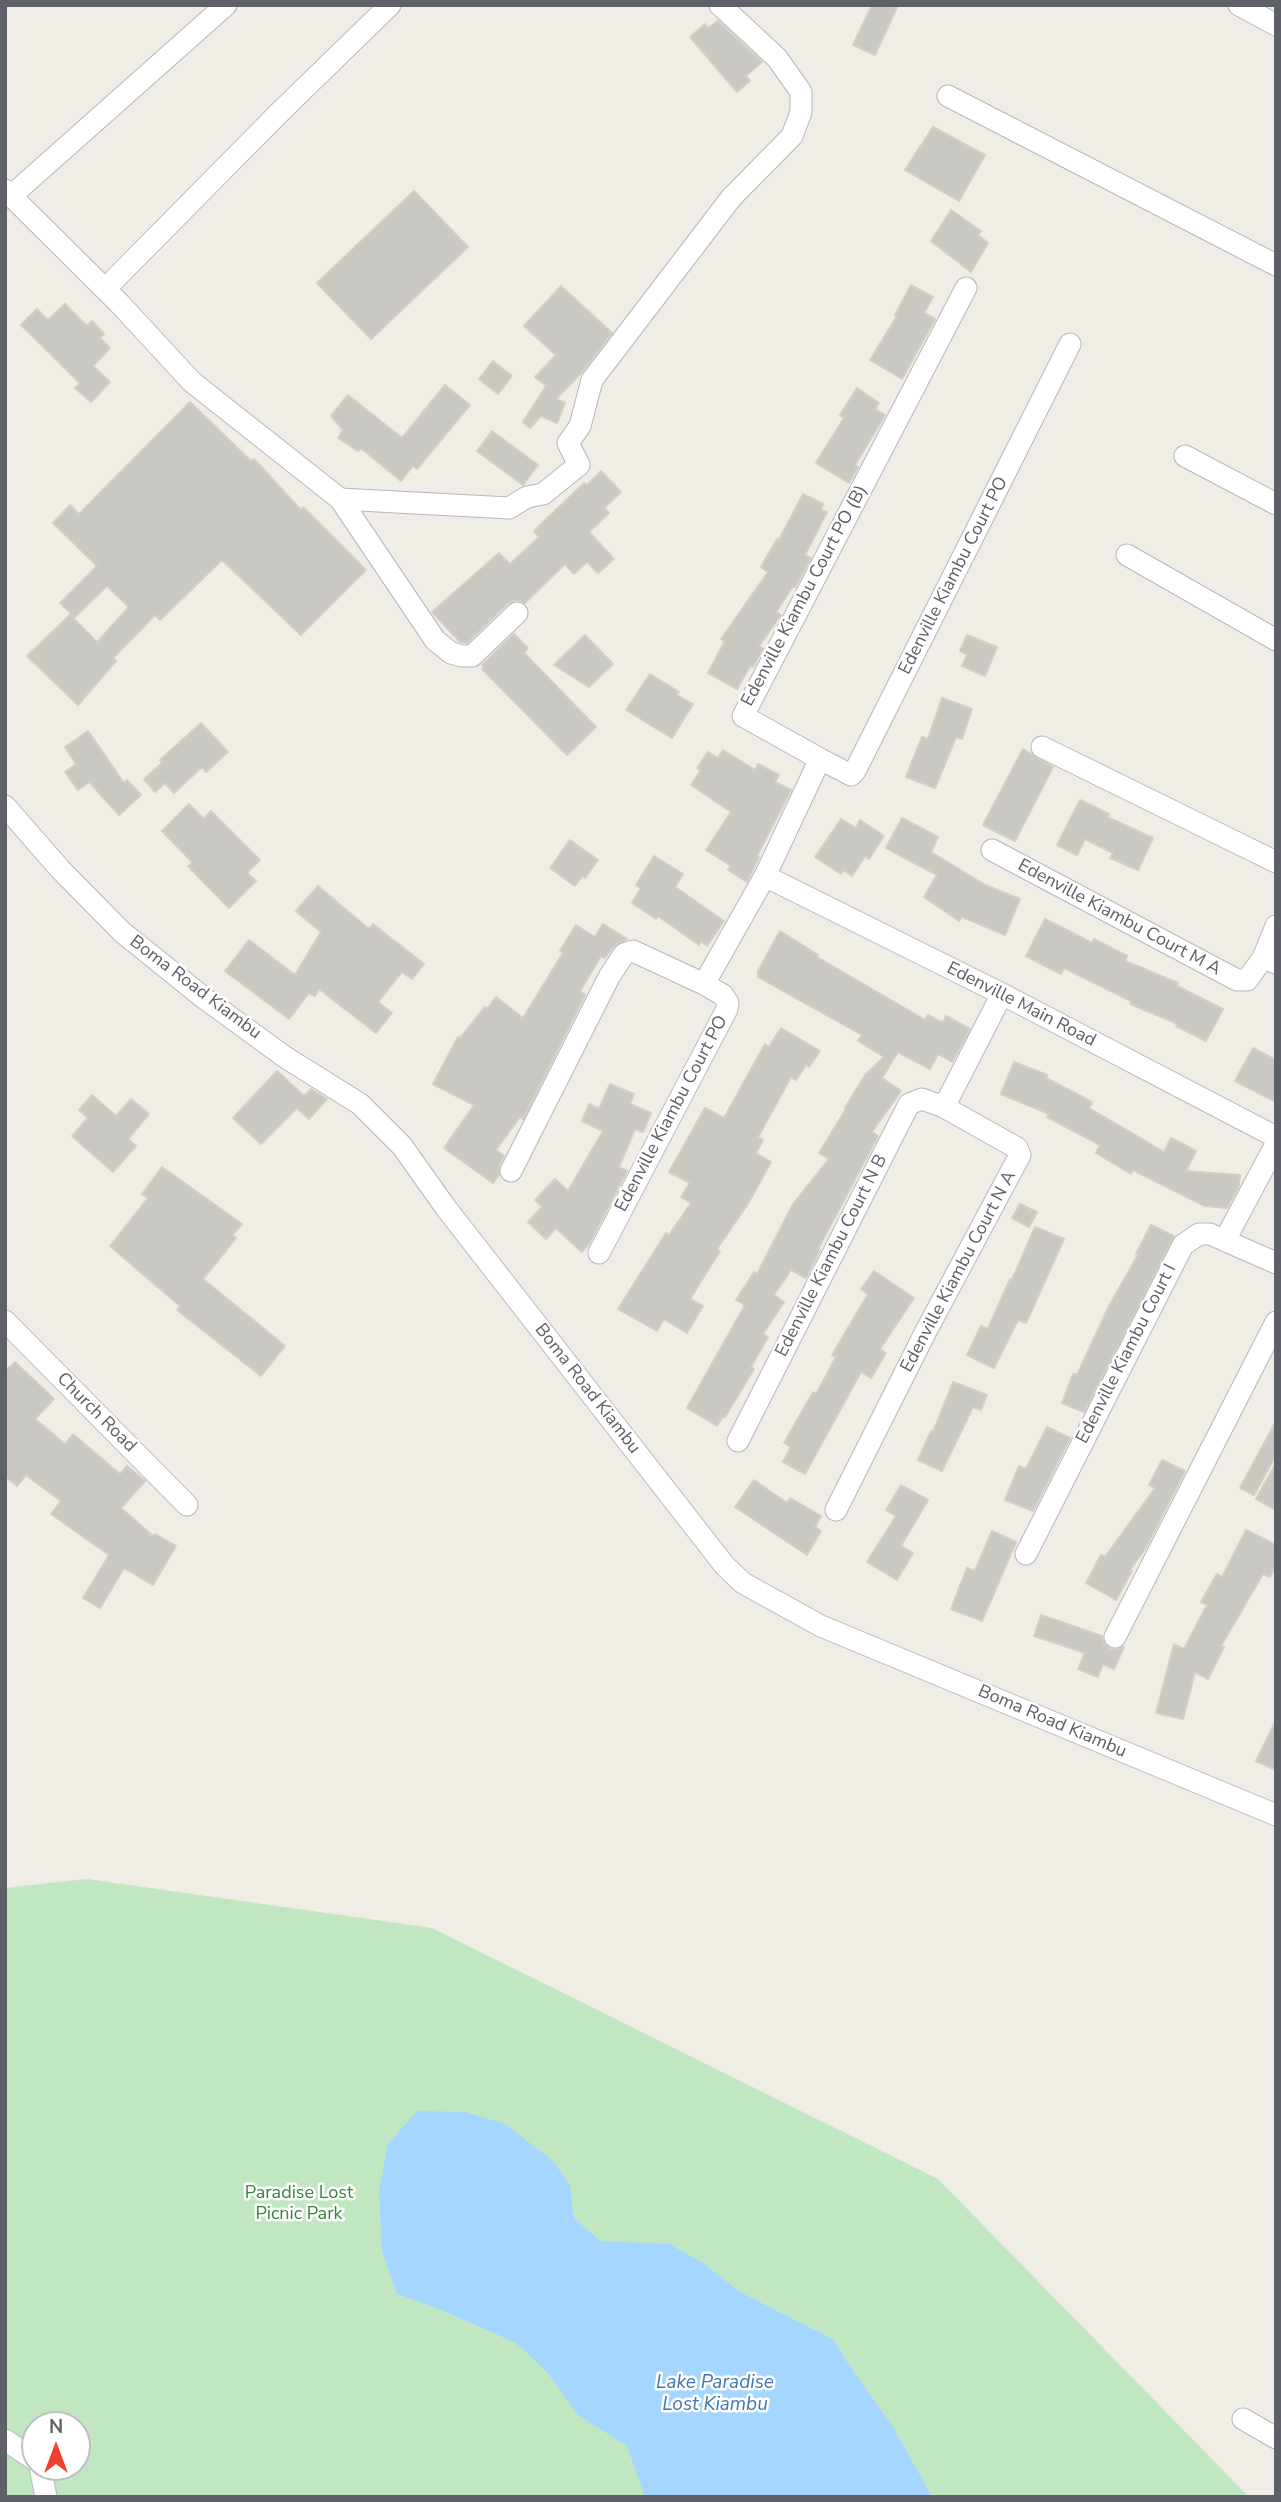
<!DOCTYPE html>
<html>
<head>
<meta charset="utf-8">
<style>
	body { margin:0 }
	#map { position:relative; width:1281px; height:2502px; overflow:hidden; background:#efede5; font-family:"Nunito Sans",sans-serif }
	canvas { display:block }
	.frame { position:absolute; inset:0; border:7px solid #5d6066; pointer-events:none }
	.north { position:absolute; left:21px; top:2411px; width:70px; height:70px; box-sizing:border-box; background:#fff; border:2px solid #bebfc2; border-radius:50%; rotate:0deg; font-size:19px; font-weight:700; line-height:28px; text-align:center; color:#5d6066 }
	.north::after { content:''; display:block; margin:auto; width:24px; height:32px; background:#ed402d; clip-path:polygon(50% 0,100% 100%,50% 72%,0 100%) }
</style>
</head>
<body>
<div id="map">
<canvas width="1281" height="2502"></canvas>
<div class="frame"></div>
<div class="north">N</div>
</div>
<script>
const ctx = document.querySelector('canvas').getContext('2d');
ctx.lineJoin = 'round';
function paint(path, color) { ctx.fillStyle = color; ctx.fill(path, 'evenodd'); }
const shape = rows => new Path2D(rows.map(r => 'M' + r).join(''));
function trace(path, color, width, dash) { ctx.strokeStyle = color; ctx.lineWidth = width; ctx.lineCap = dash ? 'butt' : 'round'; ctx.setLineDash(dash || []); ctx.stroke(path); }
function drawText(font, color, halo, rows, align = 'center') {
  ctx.font = font + ' "Nunito Sans",sans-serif'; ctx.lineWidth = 5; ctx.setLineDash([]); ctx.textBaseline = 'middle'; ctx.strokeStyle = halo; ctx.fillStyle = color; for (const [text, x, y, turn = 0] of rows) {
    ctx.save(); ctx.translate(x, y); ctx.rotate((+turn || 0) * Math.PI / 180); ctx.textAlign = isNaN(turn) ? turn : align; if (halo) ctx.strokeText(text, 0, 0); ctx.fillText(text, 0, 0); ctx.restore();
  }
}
const green = shape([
	[87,1879,432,1928,938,2179,1249,2497,5,2497,5,1888],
	[35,2425,77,2425,77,2467,35,2467]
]);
const water = shape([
	[417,2111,466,2112,505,2124,553,2161,570,2185,574,2218,600,2241,669,2244,703,2263,740,2292,834,2340,845,2359,893,2427,932,2497,645,2497,627,2446,578,2415,547,2372,516,2343,437,2308,397,2294,382,2251,379,2191,388,2144]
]);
const building = shape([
	[872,5,898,5,875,55,853,45,872,5],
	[718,21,762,62,746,76,750,81,737,92,690,37,705,24,708,28,718,21],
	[933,127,985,155,959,201,905,170,933,127],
	[414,191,468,247,371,339,317,283,414,191],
	[951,210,981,231,978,235,988,243,971,272,931,241,951,210],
	[911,285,933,297,924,313,935,319,902,379,870,360,897,316,895,315,911,285],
	[561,286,612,333,582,372,556,399,565,403,557,423,541,416,530,428,523,422,546,386,535,377,556,355,524,326,561,286],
	[65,304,87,326,92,321,104,334,100,338,110,348,93,366,110,382,91,402,75,388,80,383,21,325,37,309,48,320,65,304],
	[493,361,512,376,498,394,479,379,493,361],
	[445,385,470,405,417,469,413,466,401,481,361,448,358,451,338,438,343,430,331,416,348,395,402,438,445,385],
	[857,388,879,403,875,409,885,415,855,465,858,467,849,483,816,463,844,418,840,415,857,388],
	[190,402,251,461,254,459,301,510,303,507,366,570,301,635,222,560,160,620,155,615,113,658,116,661,78,705,27,656,70,615,97,642,129,607,107,586,75,617,60,603,97,566,53,523,70,505,79,514,190,402],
	[492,431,538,465,523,485,477,451,492,431],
	[601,471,621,492,604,508,609,513,589,532,614,559,598,573,587,562,574,574,565,564,525,603,515,600,508,603,467,643,460,642,432,612,499,553,510,564,539,537,534,531,584,483,587,485,601,471],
	[803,494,823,504,821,510,827,512,805,555,811,558,795,587,793,586,776,612,781,615,759,646,763,649,753,667,750,666,737,689,708,673,725,641,721,639,768,572,761,567,777,539,779,540,803,494],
	[514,634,528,648,524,653,596,727,567,755,482,669,484,667,482,665,514,634],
	[585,635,613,664,589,687,554,665,585,635],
	[967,635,997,647,985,676,962,666,967,655,960,651,967,635],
	[650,674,679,692,677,695,693,704,672,738,626,710,650,674],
	[942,698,972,709,962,739,956,737,935,788,906,777,922,737,928,739,942,698],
	[201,723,228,752,206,772,202,767,174,793,165,783,155,792,144,779,162,763,160,760,201,723],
	[88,731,124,783,127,780,141,795,119,815,89,782,78,790,65,772,76,764,65,747,88,731],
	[1023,749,1053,767,1015,841,983,825,1023,749],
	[723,750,755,770,758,764,779,775,775,782,791,790,757,856,759,857,747,882,728,870,731,866,706,850,731,812,691,785,701,770,697,768,708,752,718,758,723,750],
	[1080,800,1109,814,1107,817,1153,838,1138,870,1110,858,1113,853,1085,839,1077,855,1057,845,1080,800],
	[189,804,204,819,211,811,260,860,247,873,256,881,229,908,188,866,193,863,162,831,189,804],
	[902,818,938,837,931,852,985,885,1020,899,1005,935,962,917,959,921,924,897,937,875,886,848,902,818],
	[841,819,856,828,860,820,884,836,869,859,865,856,852,876,844,870,841,874,815,857,841,819],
	[570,840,598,860,585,878,582,876,575,886,550,868,570,840],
	[654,856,683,874,675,887,724,921,707,946,701,941,699,945,658,916,656,919,632,903,641,888,636,885,654,856],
	[318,886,369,929,373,924,424,964,412,979,402,972,378,1002,392,1013,376,1033,319,989,315,996,309,993,289,1019,225,971,249,940,295,975,321,932,296,911,318,886],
	[1045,919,1092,943,1094,939,1127,956,1125,961,1178,983,1177,986,1223,1009,1206,1041,1176,1026,1178,1024,1130,1004,1131,1001,1064,968,1061,974,1026,956,1045,919],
	[603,924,627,939,614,946,605,958,601,956,580,991,585,995,523,1119,520,1117,496,1150,504,1156,499,1166,499,1175,493,1183,444,1148,474,1105,433,1084,458,1037,460,1038,485,1007,487,1009,496,997,523,1018,563,953,560,951,576,925,595,937,603,924],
	[780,931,818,955,817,957,925,1020,928,1015,943,1023,946,1016,970,1029,952,1062,938,1054,930,1069,898,1052,882,1078,901,1091,872,1132,878,1136,818,1249,820,1250,806,1278,791,1270,774,1295,784,1302,763,1334,768,1337,751,1367,754,1369,725,1417,723,1416,717,1426,687,1408,745,1305,736,1300,754,1272,757,1274,793,1204,829,1159,819,1153,846,1109,845,1108,865,1075,884,1057,858,1041,862,1035,758,977,758,971,780,931],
	[781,1028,820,1051,809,1067,806,1065,796,1080,791,1077,758,1137,763,1140,756,1153,771,1162,749,1202,717,1249,720,1251,690,1299,703,1306,687,1333,664,1319,657,1331,618,1309,666,1233,669,1235,691,1203,681,1197,690,1183,669,1172,705,1108,724,1118,765,1044,769,1047,781,1028],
	[1253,1048,1276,1060,1276,1102,1235,1081,1253,1048],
	[1014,1062,1047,1075,1046,1078,1092,1102,1089,1108,1164,1152,1171,1138,1196,1151,1186,1171,1240,1175,1239,1186,1227,1208,1205,1206,1133,1170,1131,1174,1096,1153,1100,1145,1047,1117,1049,1114,1001,1094,1014,1062],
	[277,1071,304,1096,311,1089,327,1099,309,1119,297,1108,261,1144,233,1118,277,1071],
	[610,1084,634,1094,630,1104,651,1113,643,1132,635,1129,619,1167,627,1171,589,1244,582,1252,556,1228,546,1239,528,1222,542,1207,535,1200,555,1179,568,1191,603,1131,582,1121,589,1104,599,1109,610,1084],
	[92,1095,116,1116,131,1099,149,1114,128,1139,136,1146,113,1172,72,1136,88,1118,79,1110,92,1095],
	[162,1167,242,1224,232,1235,236,1238,203,1279,285,1346,261,1376,177,1310,180,1306,110,1246,148,1198,142,1194,162,1167],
	[1020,1204,1037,1212,1029,1227,1012,1218,1020,1204],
	[1151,1225,1174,1236,1084,1412,1062,1403,1073,1374,1077,1375,1109,1306,1138,1255,1136,1254,1151,1225],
	[1035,1227,1064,1239,1026,1323,1018,1320,994,1368,967,1355,981,1326,988,1329,1010,1279,1012,1280,1035,1227],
	[874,1271,914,1298,880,1349,886,1353,871,1378,861,1372,805,1474,783,1462,791,1447,784,1443,813,1392,816,1394,836,1357,832,1355,868,1294,861,1289,874,1271],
	[15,1362,54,1399,35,1419,65,1444,73,1434,120,1474,127,1466,145,1481,121,1508,153,1536,155,1534,176,1546,153,1585,124,1568,100,1608,83,1598,109,1555,51,1514,61,1501,26,1475,17,1486,5,1476,5,1372,15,1362],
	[953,1382,987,1395,981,1410,973,1407,942,1471,918,1460,931,1431,933,1432,953,1382],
	[1276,1421,1276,1455,1254,1495,1240,1488,1276,1421],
	[1047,1427,1070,1438,1033,1511,1005,1500,1019,1466,1026,1469,1047,1427],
	[1162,1460,1185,1471,1145,1549,1130,1570,1132,1571,1116,1600,1086,1583,1101,1555,1105,1557,1155,1488,1149,1485,1162,1460],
	[1276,1463,1276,1510,1256,1499,1276,1463],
	[754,1480,787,1503,790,1498,821,1516,815,1527,821,1531,807,1555,735,1507,754,1480],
	[901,1485,928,1500,901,1546,913,1553,897,1580,867,1562,896,1516,886,1510,901,1485],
	[1246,1530,1276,1545,1276,1565,1270,1577,1263,1574,1221,1646,1224,1647,1208,1679,1195,1672,1183,1719,1156,1713,1174,1644,1184,1649,1207,1605,1201,1602,1217,1574,1222,1577,1246,1530],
	[992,1531,1016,1542,982,1621,951,1609,967,1568,975,1571,992,1531],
	[1041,1615,1102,1636,1104,1644,1110,1649,1116,1650,1124,1647,1114,1669,1103,1664,1098,1677,1078,1669,1085,1653,1034,1636,1041,1615],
	[1276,1720,1276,1770,1256,1761,1276,1720]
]);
const minor = shape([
	[1239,5,1276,25],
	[948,96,1276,265],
	[5,190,119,303,192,382,340,499,435,640,451,653,462,656,472,656,517,613],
	[11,196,226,5],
	[105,289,279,113,390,5],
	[1185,456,1276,504],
	[340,499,509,508,527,497,543,494,579,465,568,443,580,426,592,380,731,198,792,136,801,112,801,92,777,58,720,5],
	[1127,555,1276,640],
	[1042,747,1276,862],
	[820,759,851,775,855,771,1070,344],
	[5,806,60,869,122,932,204,998,285,1057,360,1104,402,1146,446,1208,725,1566,743,1583,821,1626,1276,1815],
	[992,850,1237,980,1247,980,1263,958,1276,963],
	[765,876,1002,994,1276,1137],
	[1263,958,1276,926],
	[511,1171,609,977,624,954,633,951,704,984,765,876,820,759,743,716,966,288],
	[1225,1240,1276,1144],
	[599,1253,727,1009,728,1003,723,995,704,984],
	[5,1321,187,1505],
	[738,1441,909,1104,922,1099,944,1107],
	[836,1510,925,1333,1020,1155,1017,1148,944,1107,1002,994],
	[1026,1554,1183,1245,1199,1234,1210,1234,1276,1263],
	[1115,1637,1276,1322],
	[1243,2419,1276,2438],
	[5,2440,35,2460],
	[40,2467,46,2497]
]);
const streetNames = [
	["Edenville Kiambu Court PO",954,576,-63],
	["Edenville Kiambu Court PO (B)",805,596,-62],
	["Edenville Kiambu Court M A",1119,918,28],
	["Boma Road Kiambu",195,988,37],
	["Edenville Main Road",1021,1005,27],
	["Edenville Kiambu Court PO",672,1114,-62],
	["Edenville Kiambu Court N B",832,1256,-63],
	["Edenville Kiambu Court N A",959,1272,-62],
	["Edenville Kiambu Court I",1127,1354,-63],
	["Boma Road Kiambu",587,1389,52],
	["Church Road",96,1413,45],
	["Boma Road Kiambu",1052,1722,23]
];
const parkNames = [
	["Paradise Lost",299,2194],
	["Picnic Park",299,2215]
];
const waterNames = [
	["Lake Paradise",715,2383],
	["Lost Kiambu",715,2405]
];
paint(green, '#c1e7c2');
paint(water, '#a5d6ff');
paint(building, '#cac8c2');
trace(building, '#d4cfc3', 2);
trace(minor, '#b5b7bc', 23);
trace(minor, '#fff', 21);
drawText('18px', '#5d6066', '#fff', streetNames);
drawText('18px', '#338639', '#fff', parkNames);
drawText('italic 19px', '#3f76b4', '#fff', waterNames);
</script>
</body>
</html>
